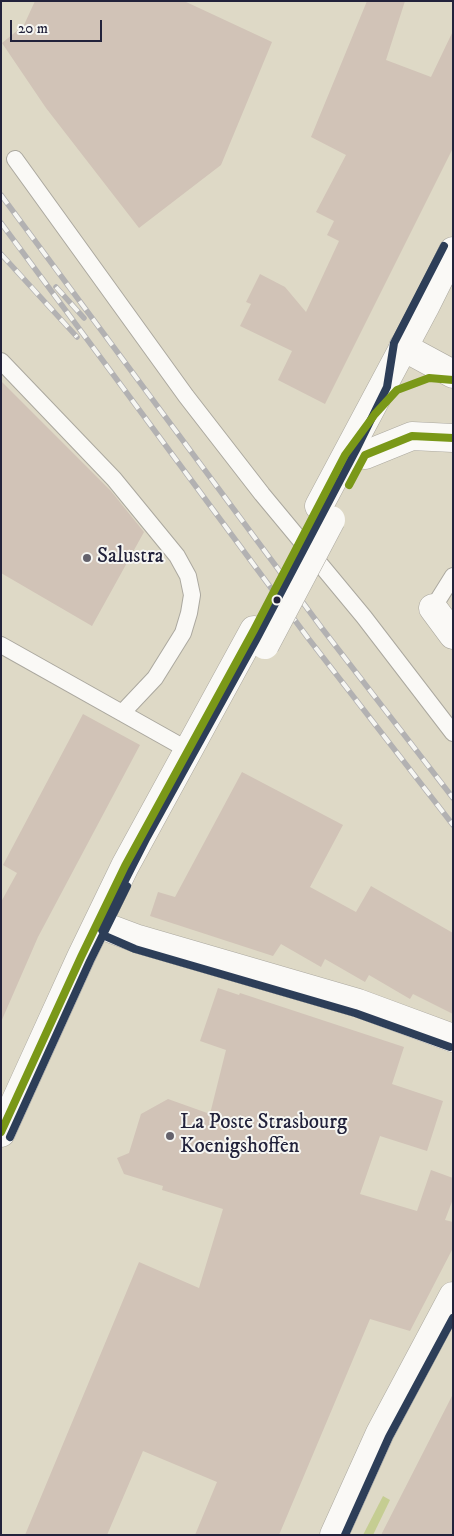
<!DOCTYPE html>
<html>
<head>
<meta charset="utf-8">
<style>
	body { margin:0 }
	#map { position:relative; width:454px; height:1536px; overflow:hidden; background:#ded9c6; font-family:"IM FELL DW Pica",serif }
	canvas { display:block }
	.frame { position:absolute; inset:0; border:2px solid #22223b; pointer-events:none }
	.scale { position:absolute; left:10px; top:20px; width:92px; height:22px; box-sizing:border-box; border:2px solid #22223b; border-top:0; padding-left:6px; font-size:15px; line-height:18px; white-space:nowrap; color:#22223b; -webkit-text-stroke:4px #f6f6f2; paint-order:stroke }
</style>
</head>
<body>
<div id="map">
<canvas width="454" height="1536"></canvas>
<div class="frame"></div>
<div class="scale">20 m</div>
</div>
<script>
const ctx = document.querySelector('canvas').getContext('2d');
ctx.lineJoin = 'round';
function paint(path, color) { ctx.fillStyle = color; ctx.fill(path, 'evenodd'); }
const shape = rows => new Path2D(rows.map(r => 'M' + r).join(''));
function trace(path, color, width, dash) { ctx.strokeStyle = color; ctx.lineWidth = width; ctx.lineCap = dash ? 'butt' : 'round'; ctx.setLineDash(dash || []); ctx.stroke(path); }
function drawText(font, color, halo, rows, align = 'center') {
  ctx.font = font + ' "IM FELL DW Pica",serif'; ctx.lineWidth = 4; ctx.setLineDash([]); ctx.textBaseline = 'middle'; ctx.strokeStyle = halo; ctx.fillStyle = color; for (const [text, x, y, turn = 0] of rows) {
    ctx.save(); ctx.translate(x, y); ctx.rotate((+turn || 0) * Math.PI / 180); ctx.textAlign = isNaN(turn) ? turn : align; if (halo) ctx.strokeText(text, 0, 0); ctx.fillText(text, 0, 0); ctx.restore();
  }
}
const green = shape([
	[383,1496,390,1500,373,1535,363,1535]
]);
const building = shape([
	[35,1,184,1,272,42,221,165,139,228,46,108,2,43,24,25],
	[367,1,405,1,386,60,431,77,453,31,453,148,325,404,278,380,292,351,240,326,251,304,246,302,260,274,285,287,306,312,339,241,327,235,334,221,316,212,346,155,311,137],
	[1,381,111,491,144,532,92,626,1,573],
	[83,714,140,745,38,937,1,1022,1,902,17,873,3,865],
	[242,772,343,825,310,887,356,912,371,886,453,933,453,1014,413,994,410,999,369,975,365,982,325,959,321,967,281,944,273,956,150,916,158,892,175,897],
	[218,988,239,995,240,993,404,1047,392,1084,443,1101,427,1151,380,1136,360,1194,417,1211,431,1170,453,1178,453,1199,445,1220,453,1222,453,1248,410,1331,370,1319,279,1535,195,1535,217,1482,143,1451,107,1535,25,1535,139,1262,199,1288,223,1209,162,1190,163,1186,124,1174,117,1158,129,1153,141,1114,168,1099,210,1114,226,1050,200,1041],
	[453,1394,453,1535,381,1535]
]);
const lane = shape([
	[15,159,186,396,262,494,364,617,453,733],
	[1,361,114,479,177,556,188,576,192,595,189,613,183,633,155,678,122,713],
	[433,608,453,576],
	[1,645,188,750]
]);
const street = shape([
	[433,608,453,635],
	[98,924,138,939,358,1003,453,1038],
	[334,1535,380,1433,453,1296]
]);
const secondary = shape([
	[403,347,453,374],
	[365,455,412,436,453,438]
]);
const primary = shape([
	[319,506,425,307,453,251],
	[1,1133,81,957,125,866,254,630]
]);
const rail = shape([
	[1,195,321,627,453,798],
	[1,223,308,638,453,825],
	[1,254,77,337],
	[56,287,84,318]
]);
const primaryBridge = shape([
	[265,645,331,520]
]);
const bus1 = shape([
	[444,246,394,343,387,387,356,450,256,640,147,837,101,928,105,936,135,949,355,1013,450,1047],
	[10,1137,90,961,127,886],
	[345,1535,389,1437,453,1318]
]);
const tram1 = shape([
	[349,485,365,455,412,436,453,438],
	[1,1132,81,957,125,866,254,630,345,455,375,414,397,390,429,378,453,380]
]);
const markers = [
	[87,558,5,"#64626c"],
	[277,600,4.5,"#22223b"],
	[170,1136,5,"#64626c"]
];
const poiNames = [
	["Salustra",97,558],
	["La Poste Strasbourg",180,1124],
	["Koenigshoffen",180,1148]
];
paint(green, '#c5cd92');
paint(building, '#d1c3b7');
trace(lane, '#aba89f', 18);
trace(street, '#aba89f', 29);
trace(secondary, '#aba89f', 29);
trace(primary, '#aba89f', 29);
trace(lane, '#faf9f6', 16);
trace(street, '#faf9f6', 28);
trace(secondary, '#faf9f6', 28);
trace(primary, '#faf9f6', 28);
trace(rail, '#b2b1b2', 5.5);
trace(rail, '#f6f6f2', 4, [11]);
trace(primaryBridge, '#aba89f', 29, []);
trace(primaryBridge, '#faf9f6', 28);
trace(bus1, '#2d3e58', 8);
trace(tram1, '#7a9818', 8);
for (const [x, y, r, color] of markers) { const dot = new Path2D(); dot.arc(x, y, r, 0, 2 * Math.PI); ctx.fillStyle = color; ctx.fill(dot); trace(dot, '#f6f6f2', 2); }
drawText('21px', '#22223b', '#f6f6f2', poiNames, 'left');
</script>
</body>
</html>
